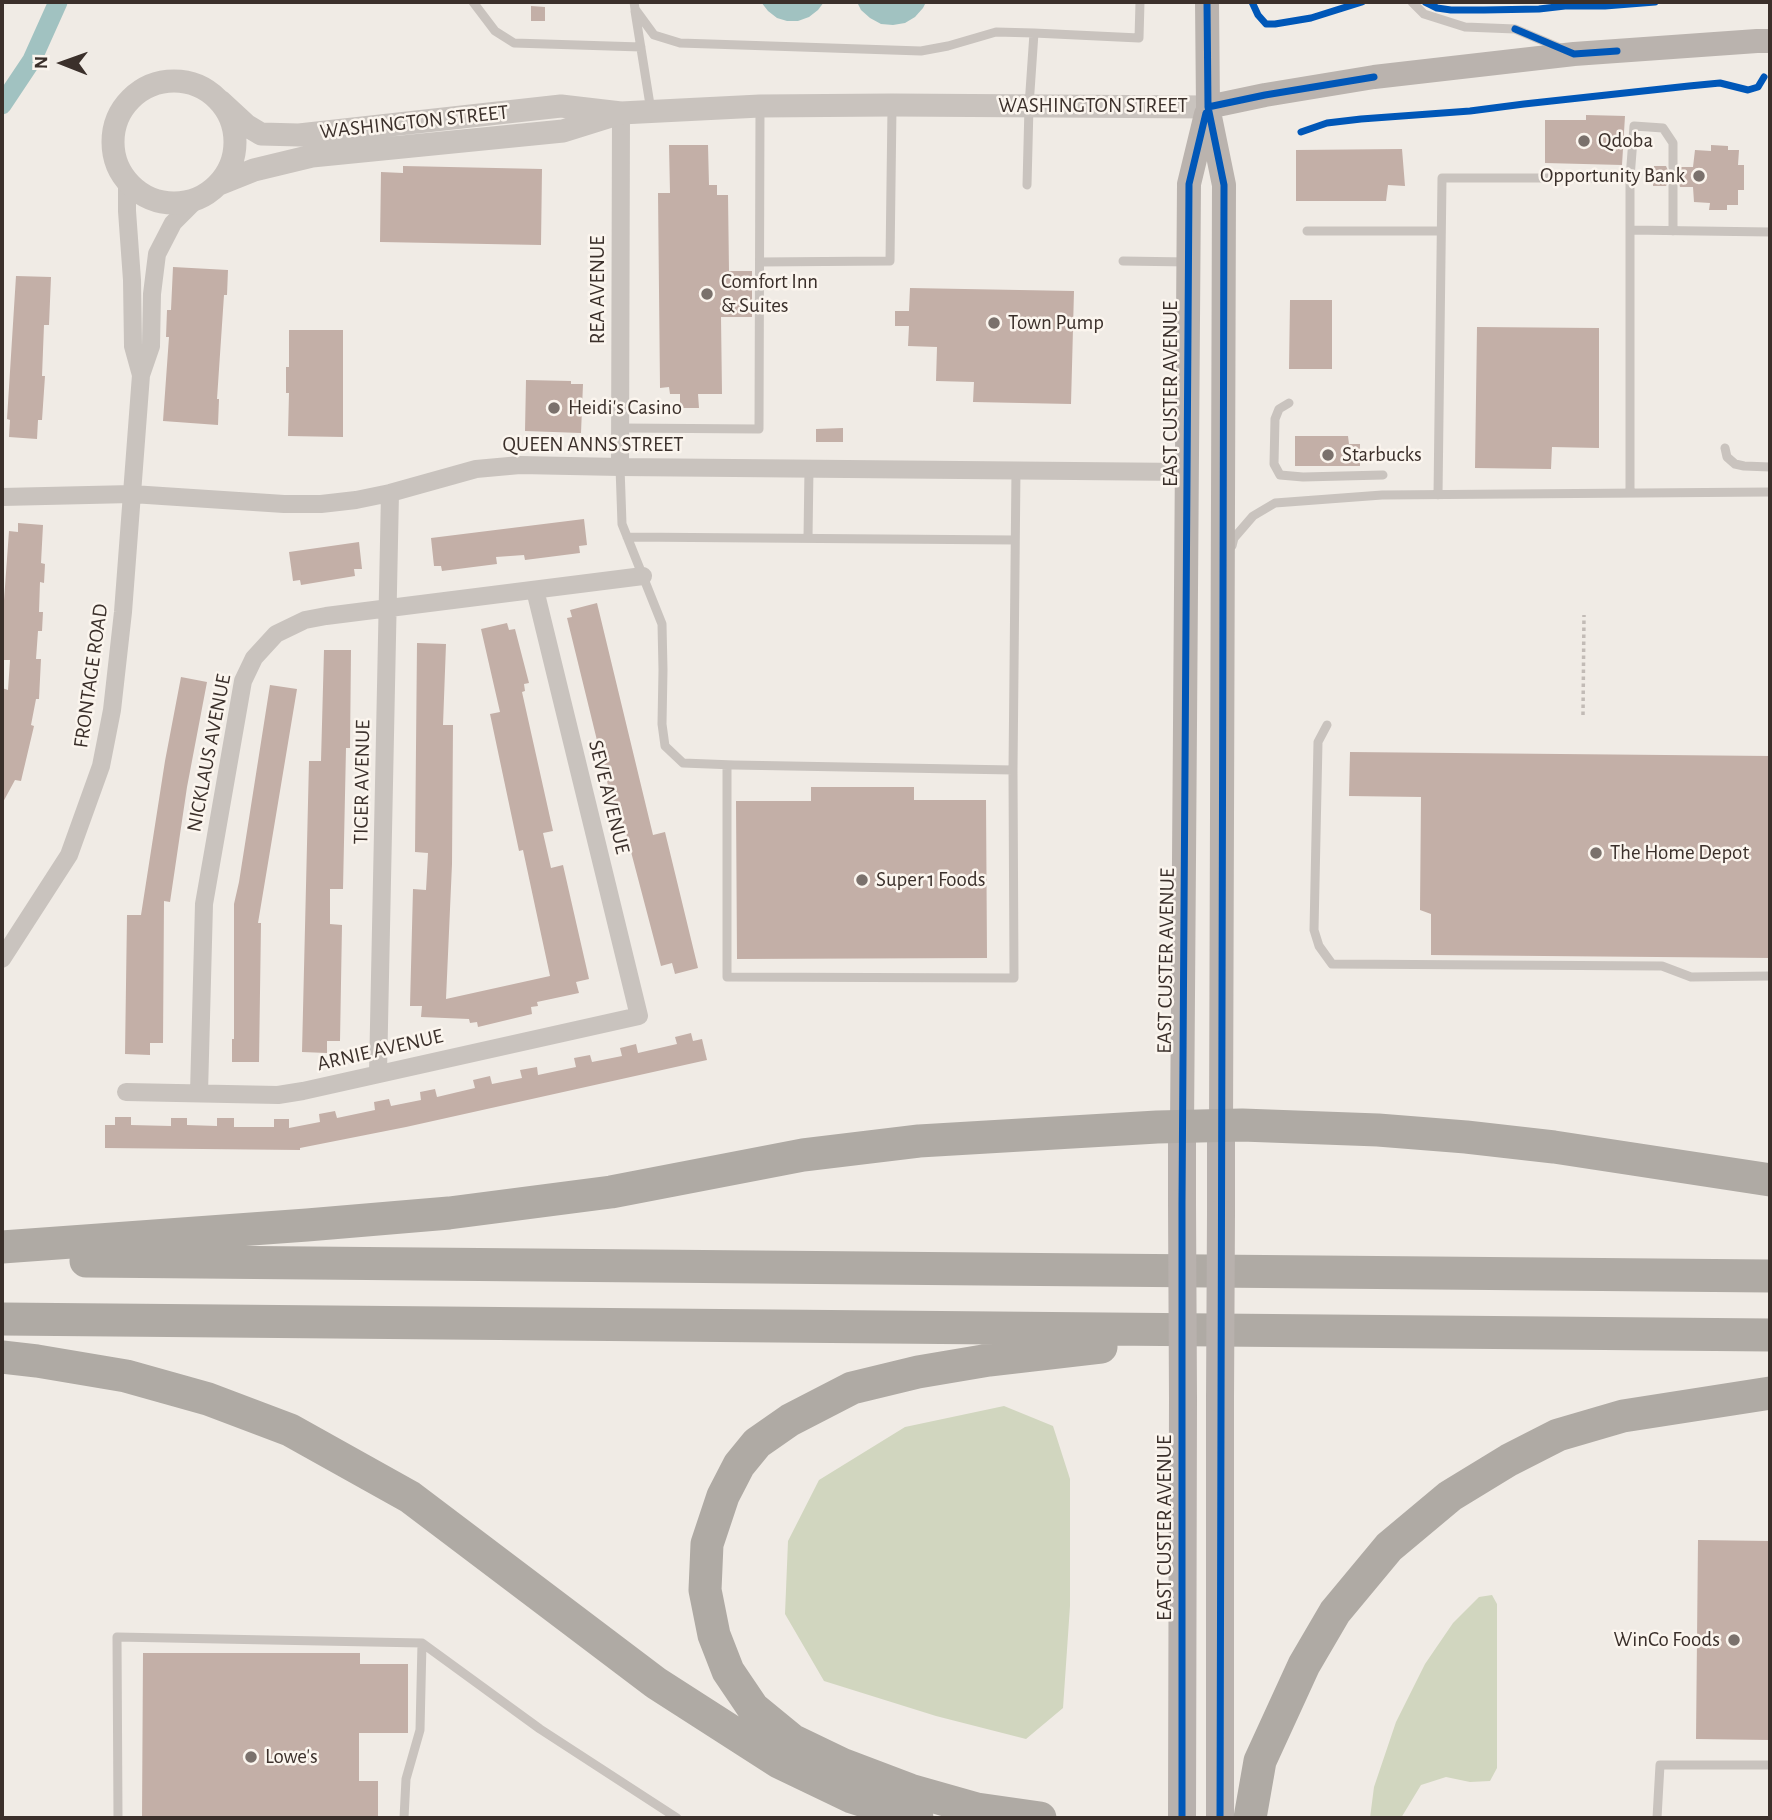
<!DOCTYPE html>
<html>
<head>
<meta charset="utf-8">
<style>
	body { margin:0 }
	#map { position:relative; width:1772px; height:1820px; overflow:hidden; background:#f0ebe5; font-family:"Alegreya Sans",sans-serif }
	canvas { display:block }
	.frame { position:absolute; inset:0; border:4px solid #3b302b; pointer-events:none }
	.north { position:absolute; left:28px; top:28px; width:70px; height:70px; -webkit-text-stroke:5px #fbf5ee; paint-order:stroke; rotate:271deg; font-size:19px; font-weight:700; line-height:28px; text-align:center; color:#3b302b }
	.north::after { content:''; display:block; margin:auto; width:24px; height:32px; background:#3b302b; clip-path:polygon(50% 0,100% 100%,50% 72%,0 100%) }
</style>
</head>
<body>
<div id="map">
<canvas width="1772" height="1820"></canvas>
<div class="frame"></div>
<div class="north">N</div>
</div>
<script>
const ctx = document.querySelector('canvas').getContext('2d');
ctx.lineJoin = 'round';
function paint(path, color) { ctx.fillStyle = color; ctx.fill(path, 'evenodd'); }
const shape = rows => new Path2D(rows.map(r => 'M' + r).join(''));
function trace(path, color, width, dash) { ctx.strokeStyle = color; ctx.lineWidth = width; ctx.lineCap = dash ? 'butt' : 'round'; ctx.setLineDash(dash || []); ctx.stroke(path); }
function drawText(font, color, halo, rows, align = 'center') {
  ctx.font = font + ' "Alegreya Sans",sans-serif'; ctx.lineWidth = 5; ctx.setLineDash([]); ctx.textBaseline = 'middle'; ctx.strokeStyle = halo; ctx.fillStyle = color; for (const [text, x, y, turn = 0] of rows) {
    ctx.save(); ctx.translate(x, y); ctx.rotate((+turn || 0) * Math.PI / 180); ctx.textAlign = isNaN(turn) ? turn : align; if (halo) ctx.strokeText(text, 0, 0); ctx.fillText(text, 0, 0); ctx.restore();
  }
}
const green = shape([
	[1004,1406,1053,1426,1070,1479,1070,1606,1063,1708,1026,1739,936,1716,824,1681,785,1614,788,1541,819,1480,905,1427],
	[1492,1595,1497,1604,1497,1768,1490,1781,1470,1782,1446,1777,1421,1785,1401,1818,1370,1818,1374,1787,1396,1722,1425,1664,1453,1623,1479,1597]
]);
const water = shape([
	[761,2,824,2,818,10,809,17,798,21,787,21,777,18,768,11],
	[857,2,926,2,923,8,915,17,905,23,893,25,881,24,870,18,861,10]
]);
const canal = shape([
	[2,105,32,60,58,2]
]);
const building = shape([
	[531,6,545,7,545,21,531,21],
	[1586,115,1625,116,1622,165,1545,163,1545,120,1586,120],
	[669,145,708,145,709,185,717,185,717,195,728,195,729,271,752,271,752,317,721,317,722,394,698,394,699,408,680,408,680,394,670,394,669,387,660,388,658,193,670,193],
	[1711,145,1728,146,1728,150,1739,150,1738,165,1744,165,1744,190,1738,190,1738,205,1727,205,1727,210,1709,210,1710,203,1694,202,1693,187,1680,187,1679,182,1674,179,1669,180,1666,186,1653,186,1654,166,1666,166,1669,173,1676,173,1680,167,1693,167,1695,150,1711,151],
	[1402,149,1405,186,1388,185,1386,201,1296,201,1296,150],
	[403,166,542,169,541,245,380,242,381,172,403,173],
	[173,267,228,270,227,295,224,295,217,399,219,399,218,425,163,421,169,337,166,337,167,310,171,310],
	[16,276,51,277,49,325,44,325,42,376,45,376,42,420,38,420,37,439,9,437,10,420,7,419],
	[910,288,1074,291,1071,404,973,402,974,382,936,381,937,347,908,346,909,326,895,326,895,311,909,311],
	[1290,300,1332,300,1332,369,1289,369],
	[1477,327,1599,328,1599,448,1552,447,1551,469,1475,468],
	[289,330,343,330,343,437,288,436,289,393,286,393,286,367,289,367],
	[526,380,571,381,571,384,583,384,581,433,525,431],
	[843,428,843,442,816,442,816,429],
	[1295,436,1348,436,1349,444,1360,444,1360,466,1295,466],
	[584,519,587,545,579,546,580,553,525,560,524,555,496,557,497,564,442,571,441,566,434,566,431,538],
	[18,523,43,525,41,563,45,564,44,583,40,582,39,612,43,612,42,631,38,631,36,659,41,659,39,699,36,699,31,725,34,726,21,781,15,780,2,804,2,688,8,690,10,660,2,660,2,628,9,531,18,532],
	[359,542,362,569,354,569,355,576,301,585,300,580,293,581,289,552],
	[597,603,653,835,665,832,698,968,675,974,672,963,661,966,625,829,624,829,622,821,617,822,567,618,572,617,570,610],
	[507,623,509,630,515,629,529,683,524,684,525,691,522,692,553,831,543,833,551,868,563,865,589,979,576,982,579,993,537,1002,538,1006,531,1007,532,1014,478,1027,477,1022,470,1023,469,1019,421,1017,422,1006,410,1006,413,889,426,890,428,853,415,852,417,643,446,644,443,725,453,725,452,864,446,999,550,976,523,850,519,851,490,714,500,712,481,629],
	[324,650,351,650,350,748,346,748,343,889,330,889,330,924,342,925,340,1041,327,1041,327,1053,302,1052,309,761,321,761],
	[181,677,207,682,187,787,170,902,164,901,163,1043,150,1043,150,1055,125,1054,127,915,141,915,165,761],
	[270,685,297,689,258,923,261,923,259,1062,232,1062,232,1039,234,1039,234,904,239,882],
	[1350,752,1770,756,1770,958,1431,955,1431,914,1420,910,1421,797,1349,796],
	[811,787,914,787,914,800,986,800,987,958,737,959,736,801,811,801],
	[691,1033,693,1041,702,1039,707,1060,406,1127,300,1148,300,1150,105,1148,105,1125,115,1125,115,1117,131,1117,131,1125,171,1126,171,1118,187,1118,187,1125,217,1126,217,1118,234,1118,234,1127,274,1127,274,1119,289,1119,289,1128,320,1122,319,1114,335,1111,337,1118,375,1110,374,1102,389,1099,391,1106,421,1100,420,1092,435,1089,437,1097,475,1088,473,1080,490,1076,492,1084,522,1078,520,1070,537,1067,538,1075,576,1067,574,1058,590,1055,592,1062,622,1056,620,1048,636,1044,638,1053,677,1044,675,1037],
	[1698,1540,1770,1541,1770,1740,1696,1739],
	[143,1653,360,1653,360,1664,408,1664,408,1733,359,1733,359,1781,378,1781,378,1818,142,1818]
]);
const path = shape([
	[1583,715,1584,615]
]);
const service = shape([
	[473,2,495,31,514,43,641,47],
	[634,2,635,9,654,35,680,43,921,51,948,46,996,32,1034,33,1029,106,1027,185],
	[1412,2,1424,14,1465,27,1515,29,1560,48],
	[635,11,651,111],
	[1034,33,1139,38,1140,2],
	[1630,178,1634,126,1663,128,1673,143,1673,167],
	[1630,230,1770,232],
	[1307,231,1441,231],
	[1673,231,1673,186],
	[1123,261,1188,262],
	[760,262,890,261,892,107],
	[1289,403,1279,409,1275,419,1274,464,1280,475,1303,477,1383,475],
	[621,428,759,429,760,107],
	[1725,448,1727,457,1735,464,1744,466,1770,467],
	[620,467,622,524,662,624,663,670,662,724,665,746,683,763,734,765,1013,770,1016,469],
	[1438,495,1442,178,1630,178,1630,492],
	[627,537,1015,540],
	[808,538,809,468],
	[1232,546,1234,538,1253,516,1275,503,1382,495,1770,492],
	[1327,725,1318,742,1314,930,1319,946,1332,964,1662,966,1691,977,1770,976],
	[727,765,727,977,1014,978,1013,770],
	[118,1818,117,1637,422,1643,540,1729,677,1818],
	[404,1818,406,1779,420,1730,422,1643],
	[1657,1818,1660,1765,1770,1765]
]);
const minor = shape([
	[127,182,127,211,132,280,133,346,141,375],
	[620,467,621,113],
	[2,497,132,494,284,504,321,504,356,500,390,493,476,469,520,465,620,467,1188,472],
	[2,959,69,855,101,766,112,710,123,612,141,375,151,346,152,294,157,254,173,223,196,200],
	[378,1073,390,493],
	[126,1092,278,1095,303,1091,639,1016,535,590],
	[199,1093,204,904,243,681,254,658,276,634,305,620,326,616,643,576]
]);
const tertiary = shape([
	'113 142a61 61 0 1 1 122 0a61 61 0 1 1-122 0Z',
	[220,101,246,125,261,134,299,135,561,106,621,113,760,106,892,105,1208,107],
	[219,184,254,170,312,156,563,131,611,116]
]);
const secondary = shape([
	[1207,2,1208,107,1224,185,1221,1126],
	[1208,107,1265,95,1374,77,1574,54,1757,41,1770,41],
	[1182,1128,1189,184,1206,114]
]);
const primary = shape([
	[1182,1203,1182,1128],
	[1221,1214,1221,1126],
	[1182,1818,1183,1399],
	[1220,1818,1220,1398]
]);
const motorway = shape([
	[2,1247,307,1225,449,1213,611,1192,803,1155,919,1141,1157,1127,1242,1125,1378,1130,1466,1137,1554,1147,1770,1180],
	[86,1261,1770,1276],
	[2,1319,1770,1335],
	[2,1357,37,1361,126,1376,208,1399,290,1430,410,1497,656,1683,779,1762,852,1797,917,1818],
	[1040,1818,977,1809,910,1790,844,1765,792,1740,753,1708,728,1671,714,1635,705,1590,707,1544,723,1496,739,1465,757,1443,790,1420,852,1388,918,1372,989,1360,1101,1347],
	[1250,1818,1260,1761,1304,1665,1335,1612,1389,1547,1450,1496,1509,1460,1558,1435,1623,1416,1770,1393]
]);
const primaryBridge = shape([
	[1182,1203,1183,1399],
	[1220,1398,1221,1214]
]);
const cycleway = shape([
	[1207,2,1208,107,1224,185,1220,1818],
	[1252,2,1258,15,1266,24,1275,24,1311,18,1362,2],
	[1425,2,1437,8,1451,10,1484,10,1539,9,1565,6,1605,6,1655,2],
	[1515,29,1574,54,1617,51],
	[1208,107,1265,95,1374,77],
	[1301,132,1327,123,1361,119,1470,111,1524,104,1689,86,1720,83,1748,90,1758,87,1764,77],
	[1182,1818,1182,1203,1189,184,1206,113]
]);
const markers = [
	[1584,141,7,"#7a716c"],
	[1699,176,7,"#7a716c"],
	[707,294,7,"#7a716c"],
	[994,323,7,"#7a716c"],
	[554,408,7,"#7a716c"],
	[1328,455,7,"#7a716c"],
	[1596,853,7,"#7a716c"],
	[862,880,7,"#7a716c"],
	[1734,1640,7,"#7a716c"],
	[251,1757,7,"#7a716c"]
];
const streetNames = [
	["WASHINGTON STREET",1093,106],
	["WASHINGTON STREET",414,122,-6],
	["REA AVENUE",598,290,-90],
	["EAST CUSTER AVENUE",1171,394,-90],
	["QUEEN ANNS STREET",593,445],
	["FRONTAGE ROAD",91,676,-82],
	["NICKLAUS AVENUE",209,753,-79],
	["TIGER AVENUE",362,782,-89],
	["SEVE AVENUE",609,797,76],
	["EAST CUSTER AVENUE",1166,961,-89],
	["ARNIE AVENUE",380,1050,-13],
	["EAST CUSTER AVENUE",1165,1528,-90]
];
const poiNames = [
	["Qdoba",1598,141],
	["Opportunity Bank",1685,176,"right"],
	["Comfort Inn",721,282],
	["& Suites",721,306],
	["Town Pump",1008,323],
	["Heidi's Casino",568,408],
	["Starbucks",1342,455],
	["The Home Depot",1610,853],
	["Super 1 Foods",876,880],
	["WinCo Foods",1720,1640,"right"],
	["Lowe's",265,1757]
];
paint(green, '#d1d6bf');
paint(water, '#a1c2c1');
trace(canal, '#a1c2c1', 19);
paint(building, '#c3afa7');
trace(path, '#c2bbb6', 3.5, [3.5, 3.5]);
trace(service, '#c9c3be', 9);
trace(minor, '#c9c3be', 18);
trace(tertiary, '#c9c3be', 23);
trace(secondary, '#bab3ae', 24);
trace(primary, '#b8b1ad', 28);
trace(motorway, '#afaaa4', 33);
trace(primaryBridge, '#b8b1ad', 28);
trace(cycleway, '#0057b8', 7);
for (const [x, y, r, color] of markers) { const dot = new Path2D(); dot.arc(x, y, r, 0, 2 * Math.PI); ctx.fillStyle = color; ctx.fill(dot); trace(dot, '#fbf5ee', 2.5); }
drawText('21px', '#3b302b', '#fbf5ee', streetNames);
drawText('21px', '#3b302b', '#fbf5ee', poiNames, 'left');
</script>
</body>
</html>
